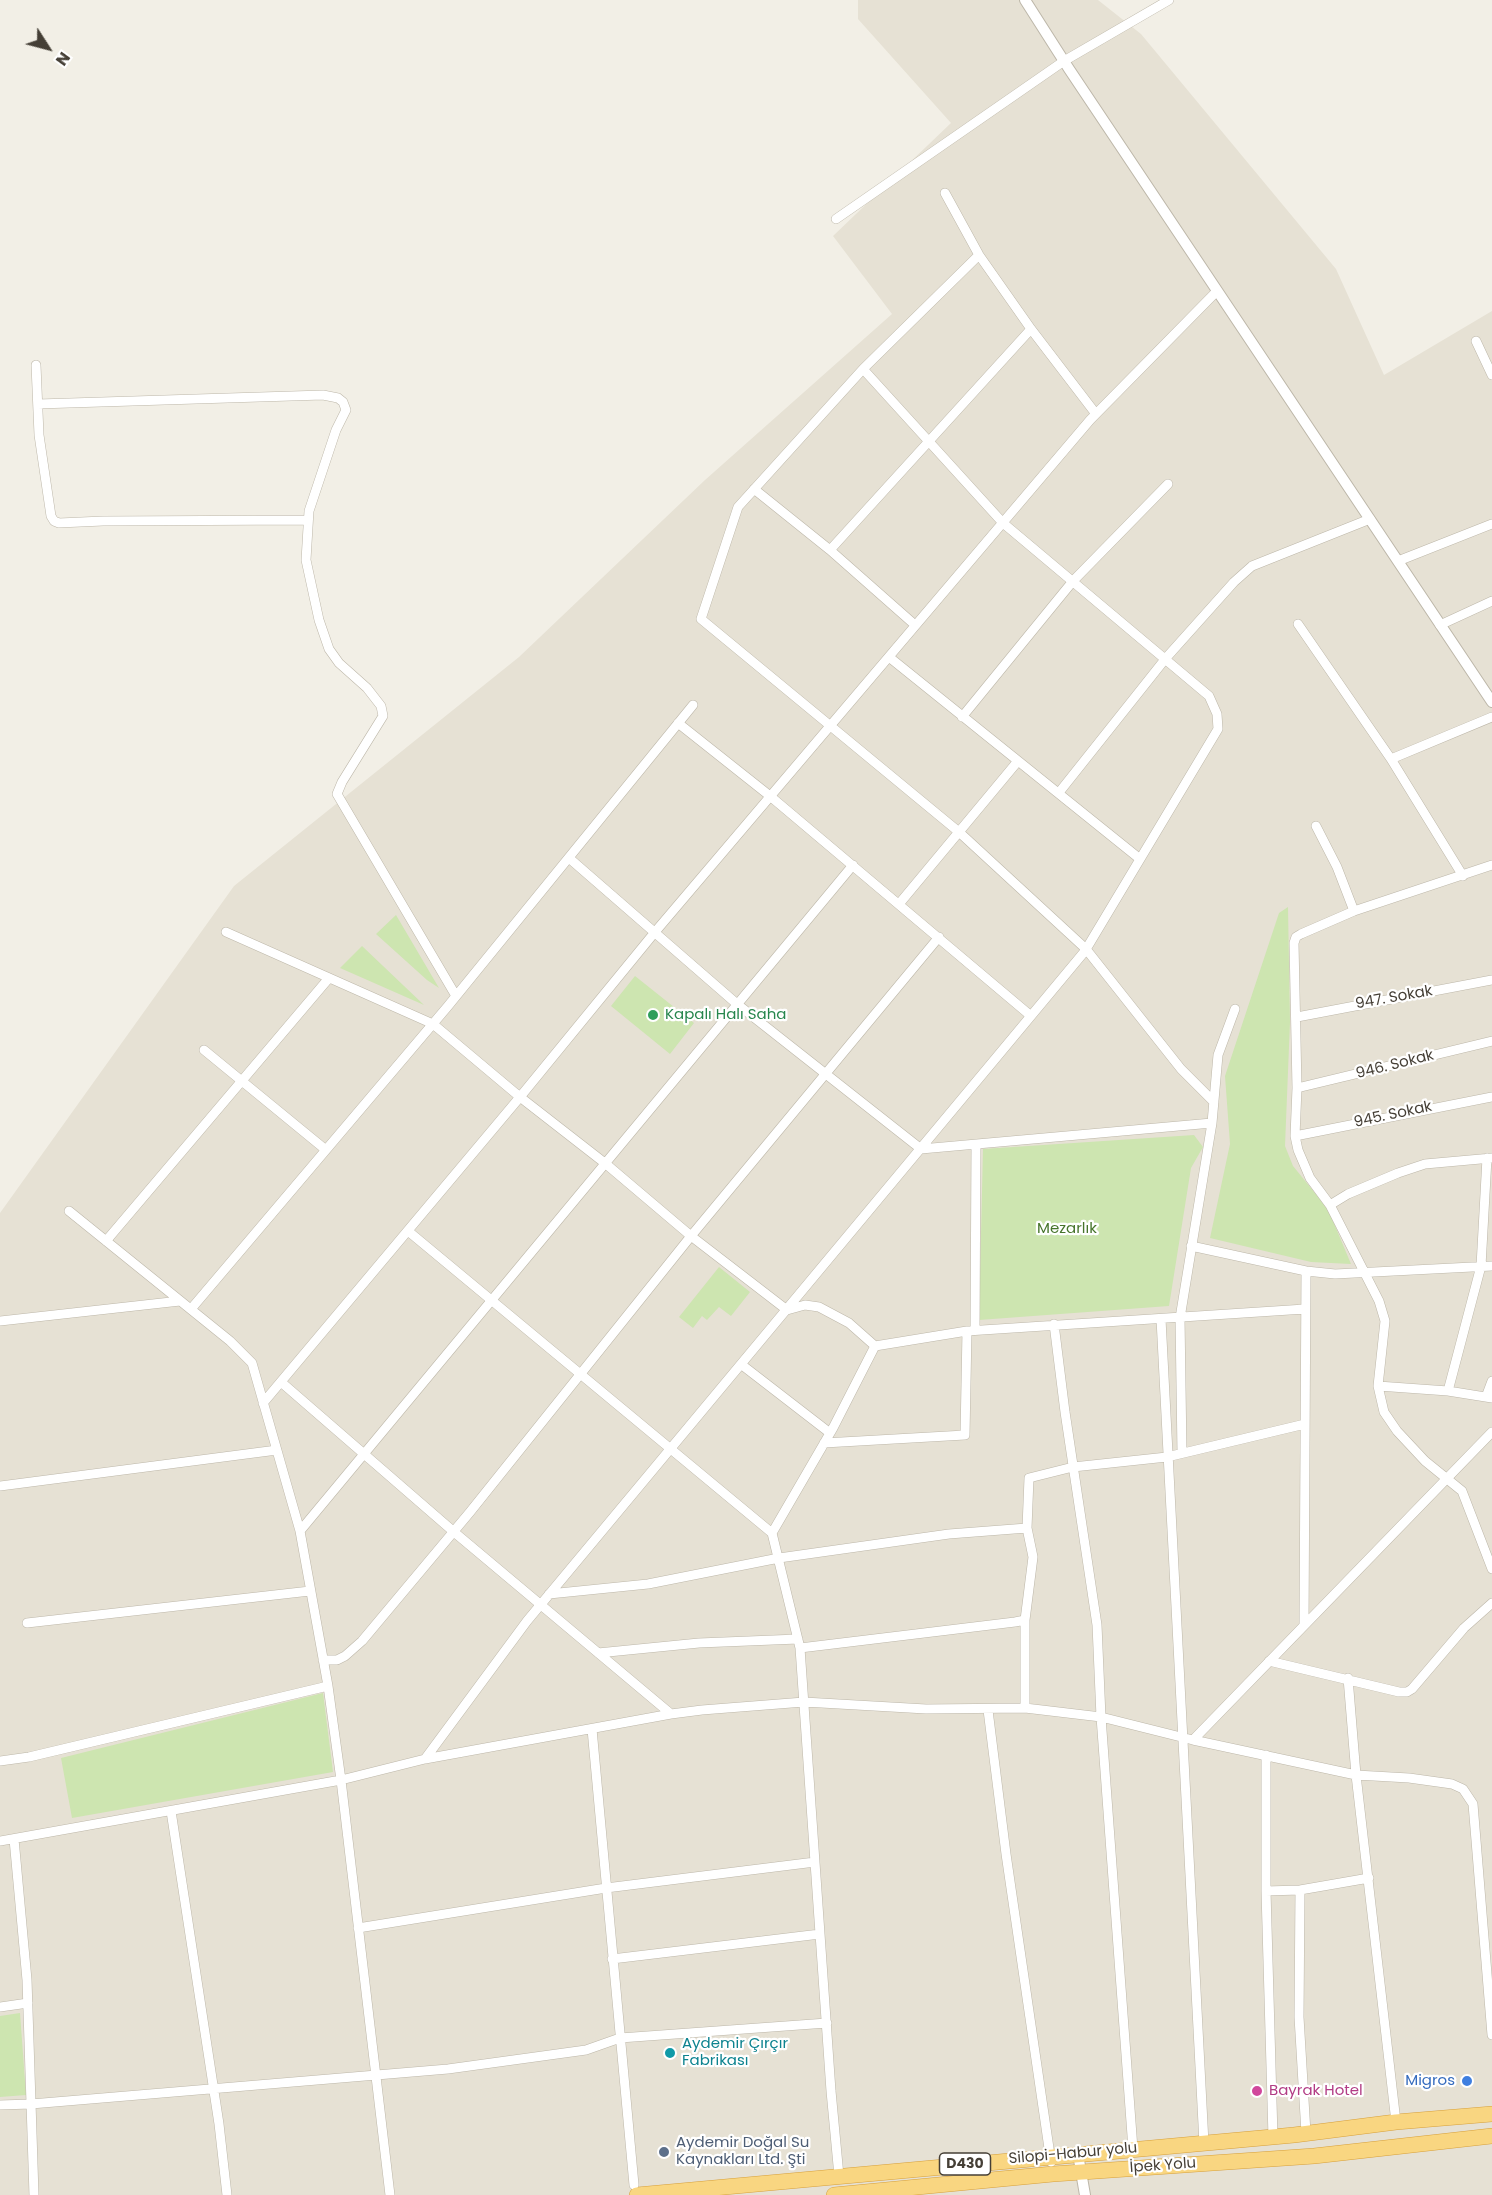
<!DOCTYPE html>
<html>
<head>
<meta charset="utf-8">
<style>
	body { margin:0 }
	#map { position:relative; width:1492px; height:2195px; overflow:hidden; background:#f2efe6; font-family:Poppins,sans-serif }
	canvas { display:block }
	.north { position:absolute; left:18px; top:18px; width:60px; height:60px; -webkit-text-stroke:4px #fff; paint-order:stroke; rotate:126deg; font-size:16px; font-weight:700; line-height:24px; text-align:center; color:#453f36 }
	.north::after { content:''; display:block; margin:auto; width:21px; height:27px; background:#453f36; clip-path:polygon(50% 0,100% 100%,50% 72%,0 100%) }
</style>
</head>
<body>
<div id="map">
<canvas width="1492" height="2195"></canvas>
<div class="north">N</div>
</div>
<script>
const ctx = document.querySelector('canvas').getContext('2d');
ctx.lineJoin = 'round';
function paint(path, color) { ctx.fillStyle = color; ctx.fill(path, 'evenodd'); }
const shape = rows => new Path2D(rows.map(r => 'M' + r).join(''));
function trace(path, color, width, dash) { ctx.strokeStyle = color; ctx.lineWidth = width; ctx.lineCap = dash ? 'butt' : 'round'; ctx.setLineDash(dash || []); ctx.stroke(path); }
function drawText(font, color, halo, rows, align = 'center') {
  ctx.font = font + ' Poppins,sans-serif'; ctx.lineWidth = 4.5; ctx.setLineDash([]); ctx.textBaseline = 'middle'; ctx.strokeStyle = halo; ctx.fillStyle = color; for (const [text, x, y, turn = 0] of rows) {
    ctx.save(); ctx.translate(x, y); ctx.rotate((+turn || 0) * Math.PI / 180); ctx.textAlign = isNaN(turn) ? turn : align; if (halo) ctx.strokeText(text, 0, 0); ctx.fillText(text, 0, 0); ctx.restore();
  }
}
const residential = shape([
	[858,0,1098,0,1141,34,1336,269,1384,375,1492,311,1492,2195,0,2195,0,1213,234,886,519,657,705,480,892,314,833,236,951,123,858,19]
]);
const green = shape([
	[1288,907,1290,1022,1285,1146,1293,1166,1328,1209,1351,1264,1311,1262,1210,1238,1230,1144,1225,1076,1279,913],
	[396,915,439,988,427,980,376,934],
	[362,946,424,1005,340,968],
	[635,976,694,1023,670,1054,611,1006],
	[1194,1135,1203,1147,1191,1168,1169,1306,979,1320,983,1149],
	[719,1267,750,1292,731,1316,719,1307,707,1320,702,1316,693,1328,679,1317],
	[323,1693,333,1772,72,1818,61,1758],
	[20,2013,26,2095,0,2097,0,2016]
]);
const minor = shape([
	[945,193,979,255,1031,329,1096,414],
	[836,219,1064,61,1169,0],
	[979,255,863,369,738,507,701,619,959,832,1086,949,1181,1069,1214,1102],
	[1476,341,1492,375],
	[36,365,39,435,51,516,54,521,59,523,103,521,308,520],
	[38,404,323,395,338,398,343,402,346,410,336,430,309,511,306,560,319,620,329,649,339,663,367,688,381,706,383,716,342,782,337,794,456,996],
	[754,489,830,550,915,625],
	[830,550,1031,329],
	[1398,561,1492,524],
	[1298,624,1391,759,1463,876],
	[1440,625,1492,601],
	[889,657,1140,859],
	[962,717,1073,581,1168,484],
	[678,723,770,796,1031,1016],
	[1391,759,1492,717],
	[1061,790,1166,658,1234,582,1252,566,1370,519],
	[1316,826,1337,867,1354,911],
	[569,858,737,1004,921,1149,1212,1123],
	[1492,865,1354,911,1301,934,1296,937,1294,943,1297,1088,1295,1136,1298,1150,1310,1178,1330,1205,1379,1301,1385,1321,1378,1386,1384,1412,1397,1431,1425,1461,1462,1491,1492,1569],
	[899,904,1018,761],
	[226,932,433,1024,520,1097,606,1164,691,1236,787,1310,805,1305,819,1307,849,1323,875,1346],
	[1297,1017,1492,980],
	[204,1050,326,1150],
	[1297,1088,1492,1041],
	[1295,1136,1492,1097],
	[1330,1205,1348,1194,1398,1173,1425,1164,1492,1158],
	[69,1211,230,1341,252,1363,300,1531,328,1686,341,1780,390,2195],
	[408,1231,772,1533],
	[106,1241,329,978],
	[1191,1246,1306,1271,1335,1274,1492,1266],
	[191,1309,448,1006,693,705],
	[1161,1319,1204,2143],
	[0,1321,180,1301],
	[1054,1324,1065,1412,1097,1625,1101,1717,1133,2149],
	[975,1330,976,1145],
	[742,1365,830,1433],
	[281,1382,454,1532,671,1714],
	[1378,1386,1448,1391,1492,1398],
	[1448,1391,1481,1266,1487,1158],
	[1486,1397,1492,1381],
	[263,1403,520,1097,655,932,1090,420,1217,291],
	[824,1443,965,1435,967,1331],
	[1182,1453,1180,1318,1212,1123,1218,1055,1235,1009],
	[0,1486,277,1450],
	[300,1531,853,865],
	[549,1594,648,1584,779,1558,949,1534,1027,1528],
	[27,1623,310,1591],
	[1304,1625,1306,1271],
	[800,1648,1015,1622,1025,1620],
	[598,1653,699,1643,798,1639],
	[323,1660,337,1660,345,1656,362,1641,470,1512,691,1236,939,937],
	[1269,1661,1399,1692,1407,1692,1412,1689,1464,1628,1492,1603],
	[1348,1678,1356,1775,1396,2122],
	[1025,1708,1025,1620,1033,1557,1027,1528,1029,1478,1073,1467,1167,1457,1305,1424],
	[988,1710,1006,1854,1051,2162],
	[592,1729,634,2185],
	[1193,1740,1492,1432],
	[1266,1755,1266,1891,1273,2137],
	[425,1759,527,1621,1085,951,1218,729,1217,714,1209,696,1003,523,863,369],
	[0,1761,29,1757,328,1686],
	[171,1811,219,2124,227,2195],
	[14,1839,27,1980,34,2195],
	[0,1841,341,1780,425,1759,671,1714,702,1710,804,1702,926,1709,1025,1708,1101,1717,1193,1740,1356,1775,1409,1778,1452,1784,1463,1789,1473,1804,1492,2035],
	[1300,1890,1299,2017,1306,2133],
	[1266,1891,1300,1890,1369,1878],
	[358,1928,606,1888,815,1862],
	[612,1959,820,1934],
	[0,2007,28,2003],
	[0,2105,31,2104,448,2069,586,2050,620,2038,827,2023],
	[839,2176,831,2091,800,1648,772,1533,833,1428,875,1346,967,1331,1305,1309]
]);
const tertiary = shape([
	[1025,0,1069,69,1492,702],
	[1078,2154,1085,2195]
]);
const trunk = shape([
	[637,2195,1294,2135,1396,2122,1492,2114],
	[834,2195,1053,2174,1314,2156,1492,2136]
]);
const markers = [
	[653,1015,6,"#2e9e5b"],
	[670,2053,6,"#0f9aa8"],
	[1467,2081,6,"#3f7fe0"],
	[1257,2091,6,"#d1479c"],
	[664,2152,6,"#5c6f8a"]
];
const shields = [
	[965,2164,51]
];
const shieldNames = [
	["D430",965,2164]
];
const streetNames = [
	["947. Sokak",1394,998,-10],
	["946. Sokak",1395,1065,-14],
	["945. Sokak",1393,1115,-12],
	["Silopi-Habur yolu",1073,2154,-5],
	["İpek Yolu",1163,2166,-4]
];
const leisureNames = [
	["Kapalı Halı Saha",665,1015]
];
const parkNames = [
	["Mezarlık",1067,1229]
];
const cultureNames = [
	["Aydemir Çırçır",682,2044],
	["Fabrikası",682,2061]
];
const shopNames = [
	["Migros",1455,2081]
];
const hotelNames = [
	["Bayrak Hotel",1269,2091]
];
const serviceNames = [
	["Aydemir Doğal Su",676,2143],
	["Kaynakları Ltd. Şti",676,2160]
];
paint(residential, '#e6e1d4');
paint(green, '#cde5b0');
trace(minor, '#bdb7a9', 10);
trace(tertiary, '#bdb7a9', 12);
trace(trunk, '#d7a03b', 16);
trace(minor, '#fff', 9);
trace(tertiary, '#fff', 10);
trace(trunk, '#f9d681', 15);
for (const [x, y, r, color] of markers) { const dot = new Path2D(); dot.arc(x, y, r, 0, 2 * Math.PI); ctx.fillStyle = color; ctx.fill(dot); trace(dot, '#fff', 2); }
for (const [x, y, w] of shields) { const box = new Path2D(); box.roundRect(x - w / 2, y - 11, w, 22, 4.5); ctx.fillStyle = '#fff'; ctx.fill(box); trace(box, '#453f36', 1.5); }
drawText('bold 14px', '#453f36', null, shieldNames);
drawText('15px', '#453f36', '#fff', streetNames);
drawText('15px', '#27864d', '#fff', leisureNames, 'left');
drawText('15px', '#46742b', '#fff', parkNames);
drawText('15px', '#0d838f', '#fff', cultureNames, 'left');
drawText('15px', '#366cbe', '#fff', shopNames, 'right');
drawText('15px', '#b23c85', '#fff', hotelNames, 'left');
drawText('15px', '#4e5e75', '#fff', serviceNames, 'left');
</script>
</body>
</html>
